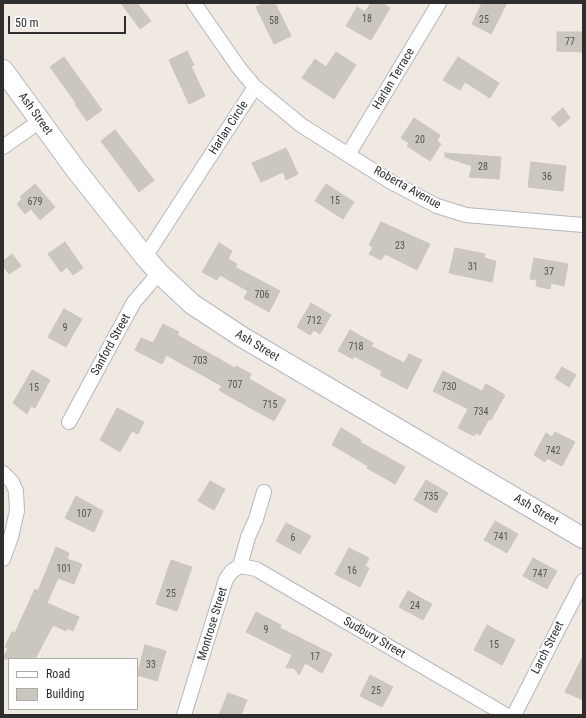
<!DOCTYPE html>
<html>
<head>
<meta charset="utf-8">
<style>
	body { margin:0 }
	#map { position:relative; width:586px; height:718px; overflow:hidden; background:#efe9e1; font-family:"Roboto Condensed",sans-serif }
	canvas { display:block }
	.frame { position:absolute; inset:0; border:4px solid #2e2e2e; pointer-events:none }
	.legend { position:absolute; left:8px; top:658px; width:130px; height:52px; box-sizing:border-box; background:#fff; border:1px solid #ababab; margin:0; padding:5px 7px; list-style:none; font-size:12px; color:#2e2e2e }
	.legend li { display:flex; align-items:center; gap:8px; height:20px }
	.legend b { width:20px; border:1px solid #ababab }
	.scale { position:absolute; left:8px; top:16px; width:118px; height:18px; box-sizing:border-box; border:2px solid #2e2e2e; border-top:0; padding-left:5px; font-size:12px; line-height:14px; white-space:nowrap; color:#2e2e2e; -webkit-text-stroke:3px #fff; paint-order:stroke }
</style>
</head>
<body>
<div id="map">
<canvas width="586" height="718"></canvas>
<div class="frame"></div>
<ul class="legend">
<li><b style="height:5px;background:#fff"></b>Road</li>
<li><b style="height:11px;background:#cbc7bf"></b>Building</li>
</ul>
<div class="scale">50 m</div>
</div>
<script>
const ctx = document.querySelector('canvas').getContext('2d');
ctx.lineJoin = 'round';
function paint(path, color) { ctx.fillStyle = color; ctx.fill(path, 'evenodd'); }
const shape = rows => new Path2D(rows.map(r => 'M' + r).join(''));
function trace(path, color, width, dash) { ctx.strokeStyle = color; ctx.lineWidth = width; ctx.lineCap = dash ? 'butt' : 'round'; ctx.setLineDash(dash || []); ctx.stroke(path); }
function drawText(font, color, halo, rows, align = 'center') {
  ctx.font = font + ' "Roboto Condensed",sans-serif'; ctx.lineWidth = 3.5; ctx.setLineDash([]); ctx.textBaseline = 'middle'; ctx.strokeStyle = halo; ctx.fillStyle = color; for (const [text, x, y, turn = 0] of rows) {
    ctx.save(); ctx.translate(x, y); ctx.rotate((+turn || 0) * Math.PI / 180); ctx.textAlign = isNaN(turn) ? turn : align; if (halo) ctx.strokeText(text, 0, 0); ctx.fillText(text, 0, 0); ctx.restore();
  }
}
const building = shape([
	[121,3,137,3,151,21,140,29,121,3],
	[264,3,275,3,291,36,274,44,256,7,264,3],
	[371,3,382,3,390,8,371,40,346,26,357,7,365,12,371,3],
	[482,3,507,3,491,34,472,24,482,3],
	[557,32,583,32,583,52,557,51,557,32],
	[187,51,194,65,191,66,205,96,189,104,169,60,187,51],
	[336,52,356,65,334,99,302,78,315,59,326,67,336,52],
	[64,57,102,110,87,121,75,104,76,103,50,67,64,57],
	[458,57,499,83,490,98,465,82,460,90,443,80,458,57],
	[563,108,570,118,559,127,551,118,563,108],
	[414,118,440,135,437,141,441,144,430,161,407,146,409,143,401,138,414,118],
	[115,130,154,180,139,192,101,141,115,130],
	[286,148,298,174,286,180,283,172,261,182,252,163,286,148],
	[445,153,501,157,499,179,469,177,472,166,445,157,445,153],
	[531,162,566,166,563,191,528,187,531,162],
	[35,184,55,207,40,220,31,209,25,214,17,204,22,199,20,197,35,184],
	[326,184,354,202,343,219,315,201,326,184],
	[381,222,430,244,417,270,385,254,381,260,369,254,373,247,369,245,381,222],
	[65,242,83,268,73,275,67,267,61,272,48,254,65,242],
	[219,243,232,251,228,259,237,264,235,267,280,291,269,312,244,298,248,291,220,275,217,280,202,272,219,243],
	[455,248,485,254,484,258,496,261,492,282,449,273,455,248],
	[12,254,21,266,9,274,3,266,3,261,12,254],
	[534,258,568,264,564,286,551,283,550,289,536,286,537,280,530,279,534,258],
	[311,303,331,315,320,334,314,330,310,335,297,327,311,303],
	[64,309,82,319,66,347,48,337,64,309],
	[163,324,179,332,177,335,235,368,236,366,251,374,249,378,251,380,286,400,274,421,222,392,219,390,222,386,166,355,162,364,135,350,141,338,153,343,163,324],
	[350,330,373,343,371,346,404,363,409,354,422,360,407,389,380,375,382,371,354,356,353,359,338,351,350,330],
	[562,367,576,375,569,387,555,378,562,367],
	[32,370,50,380,35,408,31,406,27,414,13,403,32,370],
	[443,371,482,391,486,384,505,395,491,420,489,419,480,435,476,433,474,436,458,428,468,409,433,391,443,371],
	[117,408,144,422,138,434,132,431,120,452,100,440,117,408],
	[341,428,361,440,360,442,405,467,395,484,367,468,368,466,332,445,341,428],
	[555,432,575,442,562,466,547,458,545,462,534,455,546,433,552,437,555,432],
	[426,480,448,493,436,513,414,500,426,480],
	[210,481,225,489,214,510,198,501,210,481],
	[76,496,103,511,94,532,65,518,76,496],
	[495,521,518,534,507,553,484,540,495,521],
	[286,523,311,536,300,554,276,541,286,523],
	[56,547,69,553,67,559,82,564,74,584,58,578,47,603,79,617,73,631,67,628,66,631,53,625,35,659,3,659,8,648,5,647,12,632,15,633,35,589,38,591,56,547],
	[349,548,369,558,365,566,369,568,360,587,335,574,349,548],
	[533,558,557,571,547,589,523,576,533,558],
	[171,560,192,567,177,611,156,604,171,560],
	[408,591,432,604,423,620,399,607,408,591],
	[256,612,281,625,280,628,332,654,322,673,305,663,299,675,294,668,286,668,292,655,246,632,256,612],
	[487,625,515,640,502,665,474,650,487,625],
	[145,645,166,651,157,681,137,675,145,645],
	[583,656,583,700,565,692,583,656],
	[370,675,393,687,382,707,360,696,370,675],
	[228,693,247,700,241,715,219,715,228,693]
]);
const street = shape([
	[255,87,301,125,391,182,437,206,466,215,583,225],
	[3,147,40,121],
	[348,155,439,3],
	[145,257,255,87,239,68,194,3],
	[69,422,134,302,159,273],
	[3,473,12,482,16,491,17,511,11,537,3,559],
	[240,566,256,569,506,715],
	[184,715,226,579,232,571,240,566,248,537,256,519,264,492],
	[514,715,583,581]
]);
const secondary = shape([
	[3,70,76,170,145,257,159,273,192,304,242,337,583,538]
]);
const numberNames = [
	["18",367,19],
	["25",484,20],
	["58",274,21],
	["77",570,42],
	["20",420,140],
	["28",483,167],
	["36",547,177],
	["15",335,201],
	["679",35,202],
	["23",400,246],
	["31",473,267],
	["37",549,272],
	["706",262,295],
	["712",314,321],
	["9",65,328],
	["718",356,347],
	["703",200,361],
	["707",235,385],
	["730",449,387],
	["15",34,388],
	["715",270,405],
	["734",481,412],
	["742",553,451],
	["735",431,497],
	["107",84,514],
	["741",501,537],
	["6",293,538],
	["101",64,569],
	["16",352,571],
	["747",540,574],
	["25",171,594],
	["24",415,606],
	["9",266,630],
	["15",494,645],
	["17",315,657],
	["33",151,665],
	["25",376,691]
];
const streetNames = [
	["Harlan Terrace",394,79,-59],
	["Ash Street",35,114,54],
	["Harlan Circle",229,128,-57],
	["Roberta Avenue",407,188,29],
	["Sanford Street",111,345,-61],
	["Ash Street",257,346,31],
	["Ash Street",536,510,30],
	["Montrose Street",213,624,-73],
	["Sudbury Street",374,638,30],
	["Larch Street",548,648,-63]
];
paint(building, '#cbc7bf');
trace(building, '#cbc5ba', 1);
trace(street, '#b4b7c1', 16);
trace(secondary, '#b4b7c1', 22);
trace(street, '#fff', 14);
trace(secondary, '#fff', 20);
drawText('10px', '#555452', null, numberNames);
drawText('12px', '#2e2e2e', '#fff', streetNames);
</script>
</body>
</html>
